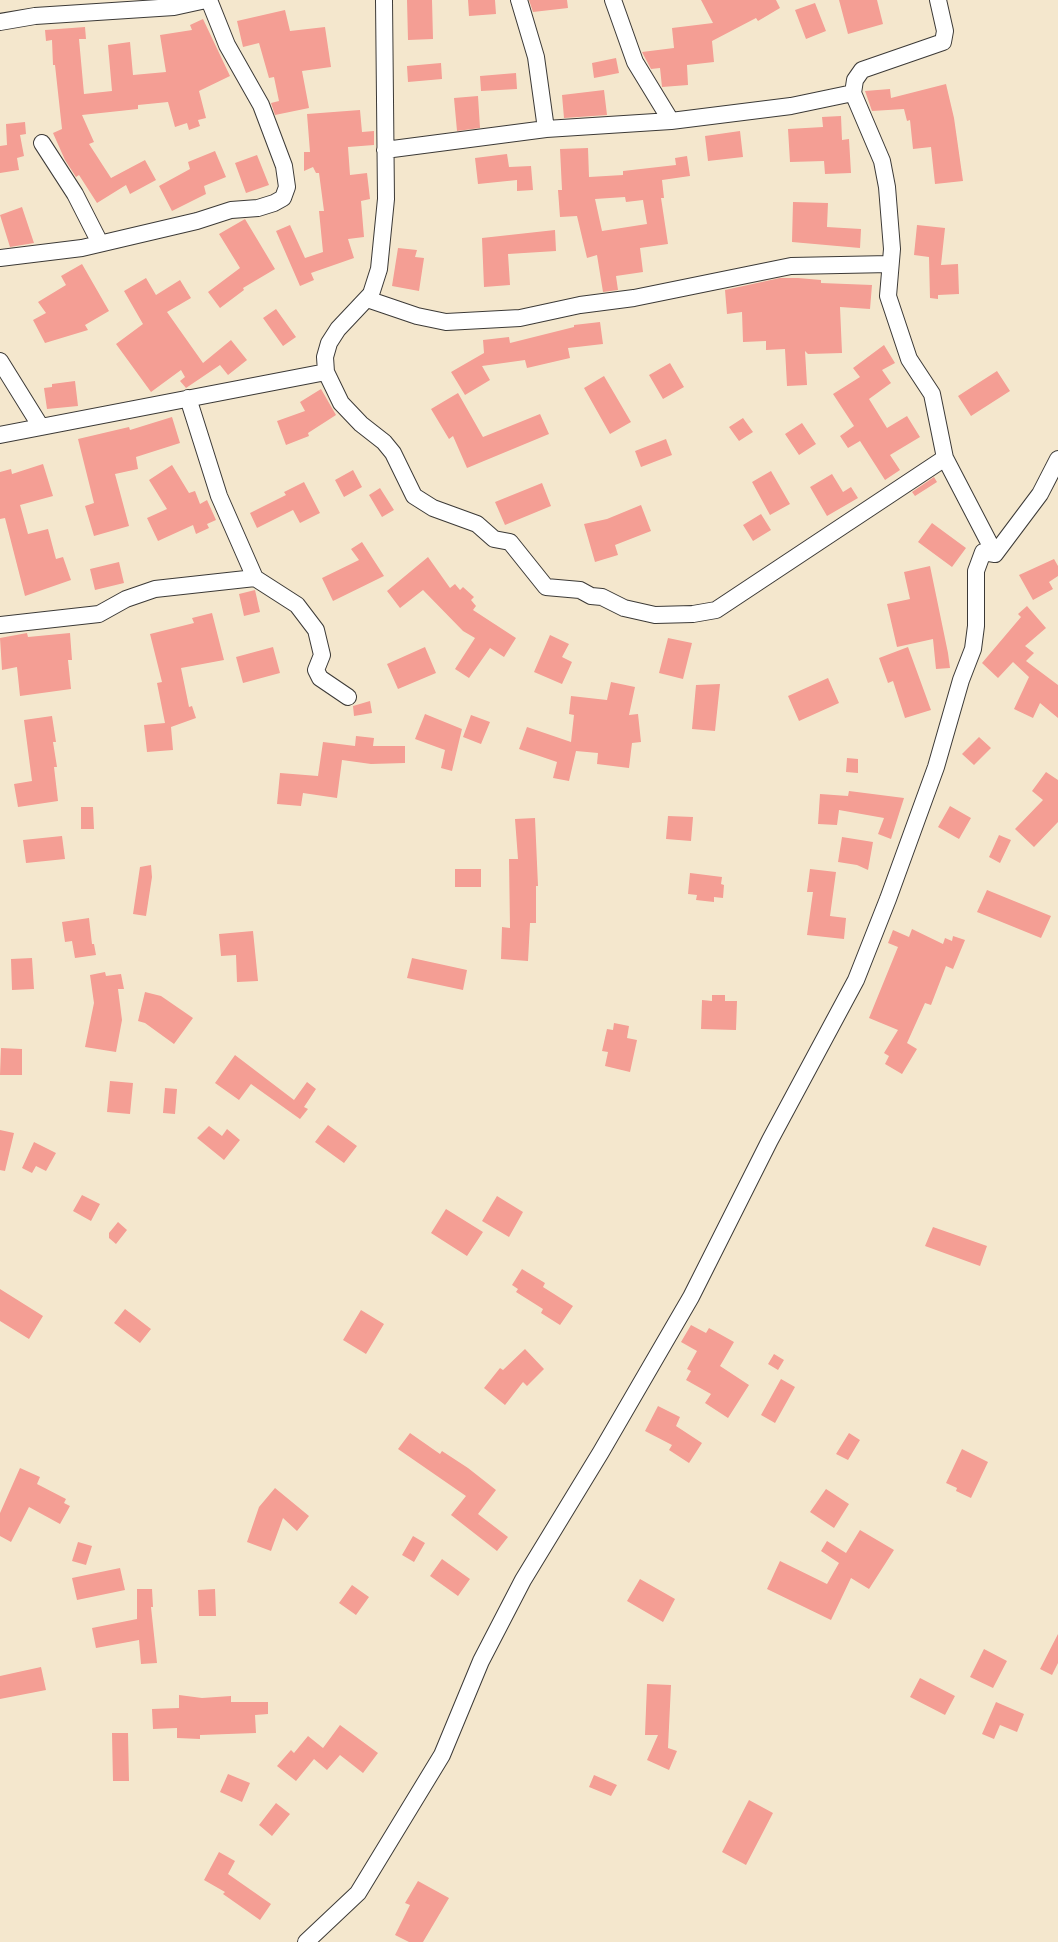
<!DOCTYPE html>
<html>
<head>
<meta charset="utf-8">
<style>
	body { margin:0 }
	canvas { display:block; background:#f4e7cd }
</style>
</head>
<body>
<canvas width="1058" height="1942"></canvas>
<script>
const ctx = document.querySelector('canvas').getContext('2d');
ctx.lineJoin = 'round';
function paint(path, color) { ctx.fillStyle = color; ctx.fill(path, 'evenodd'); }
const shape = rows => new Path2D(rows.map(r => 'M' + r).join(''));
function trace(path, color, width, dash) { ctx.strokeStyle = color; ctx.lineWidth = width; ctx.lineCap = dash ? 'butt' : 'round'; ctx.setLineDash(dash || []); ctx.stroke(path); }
const building = shape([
	[407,0,432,0,433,39,408,40],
	[468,0,495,0,496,14,469,16],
	[529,0,567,0,568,8,533,12],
	[701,0,776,0,780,8,758,21,756,18,712,41,714,62,687,65,688,85,662,87,660,68,651,69,642,52,674,48,672,28,713,23],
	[839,0,877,0,883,24,848,34],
	[815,3,826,31,806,39,795,10],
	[285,10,290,31,325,27,331,67,302,71,309,108,275,115,271,103,279,101,274,77,269,78,259,43,243,47,237,21],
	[203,19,230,76,199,91,206,118,198,120,200,126,189,130,187,123,175,127,168,102,138,105,138,109,82,115,94,142,89,144,111,178,145,160,156,180,130,194,126,185,97,203,79,175,76,177,65,160,53,133,62,129,55,65,53,65,52,40,46,41,45,30,85,27,86,39,79,39,84,94,112,91,108,45,130,42,133,75,166,72,160,35,192,30,190,25],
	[616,58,619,73,594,78,592,63],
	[441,63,442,79,408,82,407,66],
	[516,73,517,89,481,91,480,76],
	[946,84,954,118,963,181,935,184,931,147,913,149,910,120,907,121,904,109,872,111,865,91,890,89,891,98],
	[604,90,607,115,564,118,562,95],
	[478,96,480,128,457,131,454,98],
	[360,110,362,132,374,131,374,145,348,147,350,175,367,173,370,199,361,201,364,237,348,239,354,258,311,273,314,280,300,286,276,231,290,225,305,258,323,252,319,211,324,211,319,173,316,173,313,167,304,171,304,152,310,152,307,114],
	[841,116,842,140,849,139,851,173,825,174,824,161,790,162,788,129,823,127,822,117],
	[25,122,26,134,20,135,24,156,17,158,19,170,0,173,0,146,7,145,6,124],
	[740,131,743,157,708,161,705,136],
	[588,148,589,177,623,175,623,171,676,165,675,158,687,156,690,176,662,180,664,198,661,198,668,244,640,248,643,272,616,276,618,290,603,292,597,255,587,258,577,216,560,217,558,190,562,190,560,149],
	[625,197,626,202,643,200,647,224,602,231,595,199],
	[215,151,226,177,204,186,206,194,172,211,159,186,190,169,188,162],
	[507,154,509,167,531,166,533,190,517,191,517,180,478,184,475,158],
	[257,155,269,185,246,193,235,163],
	[793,202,828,203,827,227,861,229,860,248,792,242],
	[22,207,34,243,10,247,0,215],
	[245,219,275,269,243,288,244,290,220,308,208,292,240,268,219,234],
	[917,225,945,228,941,265,958,264,959,294,938,295,938,299,930,298,929,257,914,255],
	[555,230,556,251,508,254,510,285,484,287,482,238],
	[398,248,417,250,415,257,424,258,419,291,392,286],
	[82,264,109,311,85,325,88,330,45,343,33,320,46,313,38,302,66,285,61,276],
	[146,278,156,295,180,280,191,298,167,312,203,363,231,340,247,360,228,375,220,365,186,388,180,381,185,377,181,370,151,392,116,344,143,324,124,291],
	[780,278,798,278,821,280,821,283,872,285,870,309,840,307,842,353,808,354,805,351,807,385,787,386,785,349,766,350,766,341,743,342,742,312,727,314,725,290],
	[276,309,296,337,283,346,263,318],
	[600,322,603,344,568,348,570,358,527,368,525,360,482,366,490,380,465,395,451,372,484,353,483,340,509,337,510,343,574,327,574,325],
	[884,345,895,363,882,370,891,383,869,399,887,428,907,416,920,437,890,455,900,470,885,480,860,441,848,448,840,436,854,426,833,394,860,377,853,368],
	[670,363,684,387,663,399,649,375],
	[997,371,1010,391,971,416,958,396],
	[604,376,631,422,610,434,584,388],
	[75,381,78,406,47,409,44,388,52,387,52,384],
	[321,389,336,415,308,433,309,436,286,445,277,421,305,411,300,402],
	[458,393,483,437,540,414,549,434,467,468,453,436,449,439,431,409],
	[172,417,180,443,136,457,138,469,115,474,129,526,94,536,85,506,94,503,78,439,129,427,130,430],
	[743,418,753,432,739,441,729,427],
	[802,423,816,444,799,455,785,434],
	[666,439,672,455,641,467,635,451],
	[43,464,53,496,20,505,28,534,48,529,56,559,63,557,71,580,25,596,5,518,0,519,0,472,11,469,12,474],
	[172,465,189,493,195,491,200,504,207,500,216,520,207,524,209,528,196,534,193,525,158,541,147,518,167,509,149,480],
	[353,470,362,487,344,497,335,480],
	[771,471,790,504,770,515,752,482],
	[832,474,843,492,851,487,858,498,827,516,810,487],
	[934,477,937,482,915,496,912,492],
	[304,482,320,513,300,523,293,510,257,528,250,513,286,495,284,492],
	[542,483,551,506,505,525,495,502],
	[380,488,394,510,382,517,369,495],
	[641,505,651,531,615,545,618,555,595,562,584,524,607,519],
	[761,514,771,530,753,541,743,525],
	[932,523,966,548,952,567,918,542],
	[362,542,384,576,333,601,322,578,359,560,351,549],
	[428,557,450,588,455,584,460,590,463,587,474,597,471,600,476,606,473,610,516,638,504,657,490,648,469,678,455,669,475,638,463,631,423,590,400,608,387,591],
	[1054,559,1058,566,1058,576,1049,582,1053,589,1033,600,1019,575],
	[119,562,124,583,95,590,90,569],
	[930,566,948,653,950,668,936,669,933,639,897,647,887,604,910,599,904,572],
	[255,590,260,612,244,616,239,594],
	[1027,606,1046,628,1025,646,1034,653,1026,661,1058,685,1058,718,1040,703,1033,718,1014,709,1029,677,1013,662,998,678,982,663,1021,617,1018,614],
	[212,613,224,660,181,668,189,707,192,706,196,718,171,727,173,750,147,752,144,725,165,723,157,683,162,682,150,634,194,623,192,618],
	[27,633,28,637,70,633,72,660,68,660,71,689,20,696,17,667,2,670,0,638],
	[550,635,569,644,562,657,572,662,562,684,534,672],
	[668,638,692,643,683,679,659,673],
	[273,647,280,673,243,683,236,657],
	[425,647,436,673,398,689,387,664],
	[908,647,931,710,905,718,893,681,888,683,879,658],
	[828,678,839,703,799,721,788,696],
	[611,682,635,687,629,715,638,714,641,742,632,743,629,768,597,764,598,753,576,751,569,781,553,778,557,762,519,749,527,727,571,742,574,715,569,714,571,696,607,700],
	[720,684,715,731,692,729,696,685],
	[370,701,372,713,354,716,353,706],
	[425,714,462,729,452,771,441,768,445,750,415,739],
	[471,715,490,722,481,744,463,737],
	[52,716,56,742,53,742,57,767,54,767,58,801,18,807,14,784,32,781,24,720],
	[356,736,374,738,373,746,405,746,405,763,371,764,342,760,337,798,303,793,301,806,277,804,280,773,318,776,323,742,355,746],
	[979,737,991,748,974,765,962,754],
	[847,758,858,759,858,773,846,772],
	[1046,772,1058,780,1058,822,1034,847,1015,829,1043,800,1032,791],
	[849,791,904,798,891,839,878,834,884,818,839,810,837,825,818,824,820,794,848,796],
	[950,806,971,818,959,839,938,827],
	[81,807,93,807,94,829,81,829],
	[668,816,693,817,691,841,666,839],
	[535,818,538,886,536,886,536,923,530,923,528,961,501,959,502,927,510,928,509,859,518,859,515,819],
	[999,835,1011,840,1000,863,989,857],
	[62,836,65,859,26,863,23,840],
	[842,837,873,842,868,870,857,865,838,862],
	[151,865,152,877,146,916,133,914,140,867],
	[455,869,481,869,481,887,455,887],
	[810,869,836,872,830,916,846,918,844,939,807,935,813,892,807,892],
	[690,873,722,877,721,884,724,885,723,898,714,897,714,902,696,900,697,895,688,894],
	[987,890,1051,916,1041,938,977,912],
	[89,918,92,944,94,944,96,955,75,958,72,941,65,942,62,922],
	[912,929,943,944,945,938,952,941,953,936,965,940,953,969,946,966,931,1005,925,1003,907,1043,917,1049,902,1074,885,1064,889,1056,884,1053,898,1030,869,1018,898,947,888,943,893,930,909,937],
	[253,931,258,981,237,982,236,955,221,956,219,934],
	[32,958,34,989,12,990,11,959],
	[412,958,467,970,463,990,407,978],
	[105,972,106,976,121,974,124,989,118,989,122,1020,116,1052,85,1047,94,1003,90,975],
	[145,992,161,996,193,1018,174,1044,145,1023,138,1021],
	[712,995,725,995,725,1001,737,1001,736,1030,701,1029,702,1000,712,1001],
	[614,1023,629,1026,627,1038,637,1040,630,1072,605,1066,608,1052,602,1051,607,1029,613,1030],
	[1,1048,22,1049,22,1075,0,1075],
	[235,1055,294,1100,307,1082,316,1089,304,1107,308,1109,300,1119,251,1084,239,1100,215,1083],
	[110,1081,133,1083,130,1114,107,1112],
	[165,1088,177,1089,175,1114,163,1113],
	[328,1125,357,1146,344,1163,315,1142],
	[209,1126,222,1136,227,1129,240,1140,224,1160,197,1138],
	[0,1130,14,1133,5,1171,0,1170],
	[34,1142,56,1153,46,1171,36,1166,32,1173,22,1168],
	[82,1195,100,1204,91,1221,73,1211],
	[497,1196,523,1212,509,1237,482,1221],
	[446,1209,483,1232,467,1256,431,1233],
	[118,1222,127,1230,116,1244,109,1238,109,1233],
	[933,1227,987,1246,980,1266,925,1246],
	[522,1269,545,1283,543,1287,573,1306,560,1325,541,1313,543,1309,516,1292,518,1289,512,1285],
	[0,1289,43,1316,29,1339,0,1321],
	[125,1309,151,1329,140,1343,114,1323],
	[361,1310,384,1324,366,1354,343,1340],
	[691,1325,706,1333,709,1328,734,1342,720,1366,749,1385,728,1418,705,1403,711,1394,686,1380,691,1371,687,1369,697,1351,681,1342],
	[525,1349,544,1369,527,1386,523,1382,505,1405,484,1388,500,1368,503,1370],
	[774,1354,784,1360,778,1370,768,1364],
	[781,1379,795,1387,775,1423,761,1415],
	[658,1406,680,1417,676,1426,702,1443,689,1463,669,1450,672,1445,645,1431],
	[410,1433,440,1454,442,1451,468,1468,496,1490,478,1514,508,1537,497,1551,451,1515,466,1496,398,1449],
	[849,1433,860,1440,848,1460,836,1454],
	[962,1449,988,1462,971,1498,956,1491,957,1488,946,1483],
	[20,1468,40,1477,37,1484,66,1499,64,1503,70,1506,60,1524,29,1507,11,1542,0,1536,0,1513],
	[275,1488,309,1516,297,1531,283,1518,271,1551,247,1542,259,1507],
	[826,1489,849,1504,834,1528,810,1512],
	[860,1530,894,1550,869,1589,851,1578,831,1620,767,1589,780,1561,827,1584,839,1563,821,1551,827,1541,846,1553],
	[413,1536,425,1543,414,1562,402,1555],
	[78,1542,92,1546,86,1565,72,1561],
	[442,1559,470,1579,458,1596,430,1576],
	[120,1568,125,1590,77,1600,72,1578],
	[640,1579,675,1599,663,1622,627,1601],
	[352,1585,369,1597,356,1615,339,1603],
	[137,1589,152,1589,153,1607,151,1607,157,1663,141,1664,139,1640,96,1648,92,1628,137,1619],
	[215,1589,216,1616,199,1616,198,1590],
	[1058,1634,1058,1663,1052,1675,1040,1669],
	[984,1649,1007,1661,993,1688,970,1677],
	[41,1667,46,1690,0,1699,0,1676],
	[920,1678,955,1696,945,1715,910,1697],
	[647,1684,671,1685,668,1748,677,1751,669,1770,647,1760,658,1735,645,1735],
	[179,1695,202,1698,231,1696,231,1702,268,1702,268,1714,255,1715,256,1733,200,1735,200,1739,177,1738,177,1728,153,1729,152,1709,179,1708],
	[996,1702,1024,1714,1017,1732,1000,1725,994,1739,982,1734],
	[340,1725,378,1753,363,1773,340,1755,327,1770,314,1759,296,1781,277,1766,291,1750,294,1753,308,1736,323,1748],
	[112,1733,128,1733,129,1781,113,1781],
	[228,1774,250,1783,242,1802,220,1792],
	[594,1775,617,1785,611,1796,589,1787],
	[749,1800,773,1813,746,1865,722,1852],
	[276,1803,290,1814,272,1836,259,1825],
	[219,1852,235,1861,228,1874,271,1904,260,1920,223,1894,225,1892,204,1880],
	[418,1881,449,1898,423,1942,409,1942,395,1935,410,1905,405,1903]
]);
const minor = shape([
	[384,0,386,199,379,269,371,294,338,329,329,343,325,357,326,372,341,403,361,424,384,442,393,453,414,496,433,508,477,524,494,539,510,542,546,587,580,590,591,596,602,597,624,608,655,615,693,614,716,610,945,458,995,554],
	[519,0,536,57,546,129],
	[613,0,635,62,671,121],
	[938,0,945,31,943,42,862,70,855,80,853,93,882,161,887,187,892,249,888,296,909,359,932,394,945,458],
	[0,22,35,16,174,7,206,0],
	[42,143,75,194,100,243],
	[385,150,546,129,671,121,791,106,853,93],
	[0,258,82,248,197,221,231,210,258,208,274,203,283,198,287,187,284,166,261,105,227,45,209,0],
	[367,299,417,316,446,322,520,318,580,305,634,298,791,266,890,264],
	[0,361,41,427],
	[188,398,219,496,255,578,297,605,316,630,322,655,316,670,320,678,348,697],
	[0,435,326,372],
	[0,625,99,614,126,599,155,589,255,578],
	[306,1942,358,1893,442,1755,481,1661,523,1580,601,1452,691,1297,770,1140,856,980,888,899,936,767,961,680,973,649,976,626,976,571,983,552,995,554,1040,494,1058,459]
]);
paint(building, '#f49e94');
trace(minor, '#3c3a37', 18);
trace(minor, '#fff', 16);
</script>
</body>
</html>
